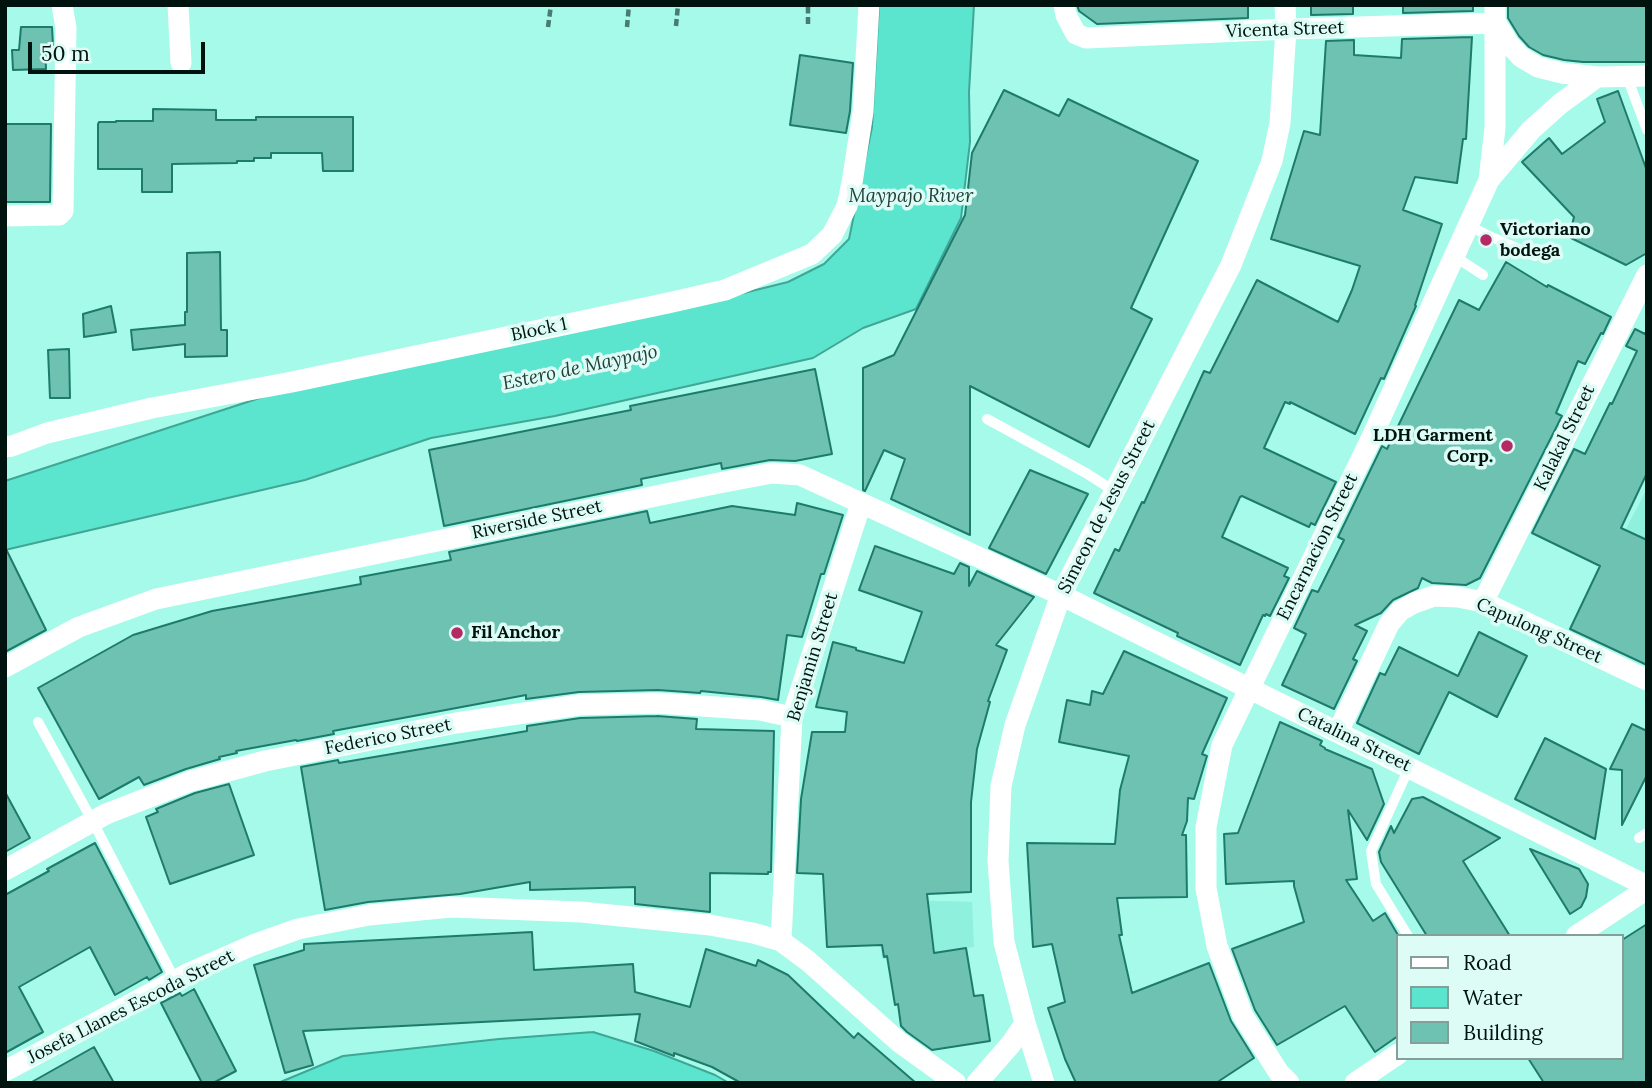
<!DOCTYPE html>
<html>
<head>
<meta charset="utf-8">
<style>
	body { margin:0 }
	#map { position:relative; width:1652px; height:1088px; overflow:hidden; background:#a5fae9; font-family:Lora,serif }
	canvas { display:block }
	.frame { position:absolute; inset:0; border:7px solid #00130f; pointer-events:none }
	.legend { position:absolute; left:1396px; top:934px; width:228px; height:126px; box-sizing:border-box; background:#dcfcf5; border:2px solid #849f99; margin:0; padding:9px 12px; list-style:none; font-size:21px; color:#00130f }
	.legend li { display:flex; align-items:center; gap:14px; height:35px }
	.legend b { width:35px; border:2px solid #849f99 }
	.scale { position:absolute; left:28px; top:42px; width:177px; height:32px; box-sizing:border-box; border:4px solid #00130f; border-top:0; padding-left:9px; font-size:21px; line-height:24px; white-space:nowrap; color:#00130f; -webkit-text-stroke:5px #dcfcf5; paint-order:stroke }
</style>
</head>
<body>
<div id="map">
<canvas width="1652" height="1088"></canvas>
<div class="frame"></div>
<ul class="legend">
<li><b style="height:9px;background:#fff"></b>Road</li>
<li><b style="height:19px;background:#5be5ce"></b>Water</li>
<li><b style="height:19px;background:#6dc2b2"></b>Building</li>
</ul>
<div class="scale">50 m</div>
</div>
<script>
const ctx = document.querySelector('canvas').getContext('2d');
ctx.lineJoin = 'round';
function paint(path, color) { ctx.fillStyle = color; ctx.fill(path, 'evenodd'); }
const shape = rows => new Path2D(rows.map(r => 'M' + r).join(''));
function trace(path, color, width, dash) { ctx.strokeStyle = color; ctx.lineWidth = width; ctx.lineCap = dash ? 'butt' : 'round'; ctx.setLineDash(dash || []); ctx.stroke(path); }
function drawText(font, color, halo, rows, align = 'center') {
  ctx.font = font + ' Lora,serif'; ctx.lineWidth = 7; ctx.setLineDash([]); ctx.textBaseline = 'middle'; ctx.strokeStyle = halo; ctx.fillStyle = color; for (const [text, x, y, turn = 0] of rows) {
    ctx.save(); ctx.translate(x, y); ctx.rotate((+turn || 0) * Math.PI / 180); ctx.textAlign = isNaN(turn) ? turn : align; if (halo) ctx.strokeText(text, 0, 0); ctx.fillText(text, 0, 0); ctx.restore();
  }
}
const built = shape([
	[1647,489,1647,594,1603,572],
	[876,899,972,902,974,947,882,959]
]);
const water = shape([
	[879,5,974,5,969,92,970,142,961,218,916,309,863,328,813,358,555,416,431,438,305,480,5,550,5,481,275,393,667,312,788,282,824,264,849,239,872,127,879,5],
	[593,1032,654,1051,715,1075,729,1083,278,1083,343,1056,499,1039,593,1032]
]);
const building = shape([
	[1077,5,1248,5,1248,18,1097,24,1079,11,1077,5],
	[1311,5,1353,5,1353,14,1311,15,1311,5],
	[1403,5,1473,5,1473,11,1403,13,1403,5],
	[1508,5,1647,5,1647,62,1583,62,1564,60,1543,55,1529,47,1519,36,1508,18,1508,5],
	[21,27,52,27,53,45,45,45,46,69,13,70,12,50,19,50,21,27],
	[1472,37,1466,139,1463,139,1457,183,1415,177,1403,210,1442,224,1415,305,1416,306,1384,379,1381,378,1355,434,1290,402,1290,404,1285,402,1264,448,1336,482,1315,525,1311,523,1309,527,1242,496,1240,497,1222,537,1288,568,1284,576,1289,578,1270,616,1266,614,1265,616,1263,615,1240,665,1177,636,1178,633,1094,593,1115,549,1119,551,1142,502,1144,503,1204,371,1210,373,1257,280,1338,322,1352,290,1360,266,1271,239,1304,131,1320,135,1326,41,1354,40,1354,55,1401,58,1402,39,1472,37],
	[800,55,853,63,850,111,846,133,790,125,800,55],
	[1004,90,1059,116,1068,99,1198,161,1131,308,1152,319,1089,447,970,386,970,535,891,499,905,459,884,450,865,491,863,490,863,368,894,355,965,215,972,153,1004,90],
	[1618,91,1647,171,1647,253,1626,265,1569,237,1574,217,1522,162,1549,138,1562,154,1605,122,1597,99,1618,91],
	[153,109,216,110,216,120,256,120,256,117,353,117,353,171,323,171,322,153,271,153,271,158,254,158,254,161,237,161,237,163,172,164,172,192,142,192,142,169,98,169,98,124,99,122,116,122,116,121,153,121,153,109],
	[5,124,51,124,50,202,5,202,5,124],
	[220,252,221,330,227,330,227,356,185,357,185,344,133,350,131,330,185,325,185,312,187,312,187,253,220,252],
	[1506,262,1547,287,1548,285,1611,317,1603,334,1601,333,1585,364,1578,361,1556,413,1562,416,1480,578,1466,585,1432,583,1422,578,1418,588,1393,600,1381,613,1355,625,1367,631,1353,659,1357,661,1334,709,1282,685,1306,634,1294,628,1312,590,1318,592,1344,540,1338,537,1382,446,1387,449,1459,300,1479,310,1506,262],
	[111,306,116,332,84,337,83,314,111,306],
	[1635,329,1645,334,1647,330,1647,473,1621,528,1647,540,1647,665,1570,629,1600,566,1532,533,1574,449,1585,454,1610,403,1612,404,1637,351,1626,346,1635,329],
	[69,349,70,398,50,398,48,350,69,349],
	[815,369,832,454,795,461,770,460,722,469,721,463,641,479,642,485,444,526,429,450,631,410,630,406,815,369],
	[1030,470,1088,494,1046,574,989,548,1030,470],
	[797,503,843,515,824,574,821,574,802,637,787,635,778,700,761,697,701,691,700,693,658,690,579,692,526,699,526,695,333,731,334,734,297,741,296,740,236,751,237,753,219,757,220,759,186,769,144,785,139,777,99,799,38,688,133,635,212,611,361,584,360,577,451,560,449,552,647,511,650,523,732,506,795,515,797,503],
	[875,546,954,574,960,563,969,567,969,586,977,571,1034,597,996,645,1007,650,988,701,990,702,977,749,971,802,971,892,927,894,934,953,966,948,974,996,983,995,990,1041,932,1050,907,1032,901,1026,898,1004,895,1005,887,956,884,957,882,945,827,947,823,874,797,873,801,799,812,732,845,732,847,712,816,707,833,642,856,648,856,650,904,663,922,612,859,590,875,546],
	[5,547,46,630,5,652,5,547],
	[1479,632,1527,656,1497,717,1449,692,1419,754,1357,723,1380,673,1385,675,1399,647,1458,676,1479,632],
	[1124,651,1227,698,1202,754,1207,756,1194,799,1188,798,1187,821,1182,835,1186,835,1187,897,1117,898,1122,935,1119,935,1132,993,1209,963,1231,1021,1254,1058,1216,1083,1076,1083,1065,1059,1048,1008,1065,1002,1052,944,1033,947,1027,843,1115,844,1120,790,1129,756,1059,742,1067,700,1090,705,1092,691,1103,694,1124,651],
	[657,716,697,719,696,729,774,731,771,872,768,872,768,874,710,873,710,912,635,904,635,887,530,890,530,882,460,894,368,902,325,910,301,767,338,760,339,763,527,731,527,726,580,718,657,716],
	[1280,722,1322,741,1320,745,1325,748,1325,749,1372,769,1384,804,1367,840,1348,810,1357,879,1346,880,1373,921,1385,913,1398,935,1398,1036,1375,1052,1345,1006,1277,1045,1255,1010,1232,949,1304,922,1294,886,1294,881,1226,884,1224,834,1238,833,1280,722],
	[1632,724,1647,731,1647,775,1622,825,1622,770,1610,769,1632,724],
	[1545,738,1606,769,1595,839,1515,799,1545,738],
	[229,784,254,855,170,884,146,817,158,812,156,809,195,793,229,784],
	[5,792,30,838,5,852,5,792],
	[1423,797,1500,838,1463,861,1510,936,1427,936,1381,862,1379,852,1391,826,1394,833,1412,799,1423,797],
	[95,843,162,972,149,980,147,977,115,995,90,947,19,987,43,1032,5,1053,5,895,49,871,47,869,95,843],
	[1530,849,1579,869,1588,884,1586,897,1581,907,1570,914,1530,849],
	[1647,924,1647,1083,1544,1083,1528,1058,1622,1058,1622,940,1647,924],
	[532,932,534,970,633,964,635,992,690,1007,706,949,756,966,758,960,788,975,854,1038,858,1033,916,1083,741,1083,712,1067,674,1053,674,1056,635,1041,640,1014,303,1031,313,1065,285,1073,254,965,304,950,304,944,532,932],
	[194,989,236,1071,213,1083,202,1083,161,1003,180,993,182,996,194,989],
	[94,1047,114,1083,30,1083,94,1047]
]);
const path = shape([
	[808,24,808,5],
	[676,26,678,5],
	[548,27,551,5],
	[627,27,629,5]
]);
const lane = shape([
	[1627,77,1647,130],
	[1468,225,1485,234,1535,256],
	[1454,256,1483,275],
	[987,419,1086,473,1114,491],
	[38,722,93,822,175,980],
	[1639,838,1647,833],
	[1408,936,1376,884,1371,851,1409,768]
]);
const street = shape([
	[178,5,181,63],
	[1064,5,1066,15,1076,34,1086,38,1286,29,1496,23],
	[1496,23,1509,44,1521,57,1538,67,1562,73,1597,77],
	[1489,180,1531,130,1560,104,1597,77,1647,76],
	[5,216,55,215,59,215,63,211,66,28,62,5],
	[5,447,12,446,47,433,152,408,292,382,668,303,725,290,812,254,832,235,847,206,852,183,863,112,869,5],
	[1483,602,1647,275],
	[5,667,79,627,156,599,719,483,772,473,800,475,1061,595,1647,886],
	[1338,732,1389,624,1400,611,1414,603,1434,596,1458,597,1483,602,1647,680],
	[5,870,106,814,191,781,265,761,456,723,579,705,657,703,760,710,792,717],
	[1576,936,1647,889],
	[781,941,792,717,861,503],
	[5,1071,189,973,253,945,298,929,369,915,451,907,581,912,710,925,753,933,781,941,808,961,899,1042,956,1083],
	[977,1083,1011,1044,1025,1023],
	[1044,1083,1025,1023,1004,942,998,861,1001,786,1015,725,1061,595,1231,265,1272,161,1280,123,1286,29,1285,5],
	[1289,1083,1279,1073,1243,1016,1217,946,1206,888,1206,827,1222,745,1370,441,1489,180,1495,128,1495,5],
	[1355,1083,1398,1054]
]);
const markers = [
	[1486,240,7,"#b52a65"],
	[1507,446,7,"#b52a65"],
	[457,633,7,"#b52a65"]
];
const streetNames = [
	["Vicenta Street",1285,30,-2],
	["Block 1",539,330,-12],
	["Kalakal Street",1565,438,-64],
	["Simeon de Jesus Street",1107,507,-63],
	["Riverside Street",537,520,-12],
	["Encarnacion Street",1318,547,-64],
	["Capulong Street",1539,631,24],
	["Benjamin Street",813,657,-73],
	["Federico Street",388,737,-11],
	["Catalina Street",1354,740,26],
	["Josefa Llanes Escoda Street",131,1007,-27]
];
const poiNames = [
	["Victoriano",1500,230],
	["bodega",1500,251],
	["LDH Garment",1493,436,"right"],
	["Corp.",1493,457,"right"],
	["Fil Anchor",471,633]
];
const waterNames = [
	["Maypajo River",911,197],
	["Estero de Maypajo",580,368,-12]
];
paint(built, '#8ef0dd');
paint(water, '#5be5ce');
trace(water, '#40a695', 2);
paint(building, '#6dc2b2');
trace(building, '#1e7b6c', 2);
trace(path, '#4a7b71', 4.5, [7, 3.5]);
trace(lane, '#fff', 10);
trace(street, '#fff', 21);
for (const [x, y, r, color] of markers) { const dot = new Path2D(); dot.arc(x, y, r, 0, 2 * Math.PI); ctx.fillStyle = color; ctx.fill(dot); trace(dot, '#dcfcf5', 2.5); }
drawText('18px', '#00130f', '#dcfcf5', streetNames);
drawText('bold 18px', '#00130f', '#dcfcf5', poiNames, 'left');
drawText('italic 19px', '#223f39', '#dcfcf5', waterNames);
</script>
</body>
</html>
